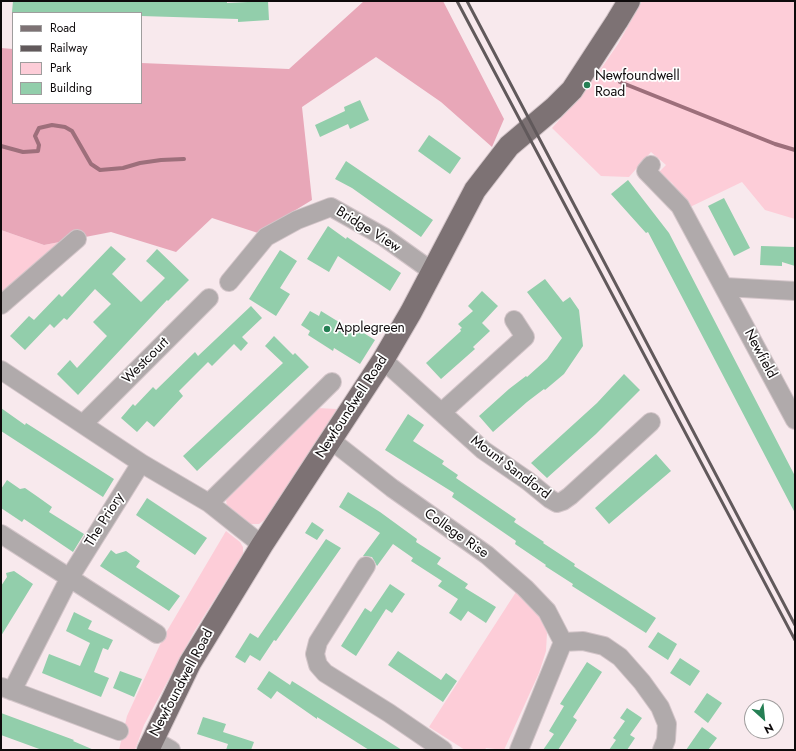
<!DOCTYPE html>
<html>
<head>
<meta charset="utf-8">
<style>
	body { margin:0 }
	#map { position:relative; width:796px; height:751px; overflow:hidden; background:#f8e9ed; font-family:Jost,sans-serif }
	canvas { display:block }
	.frame { position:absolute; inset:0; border:2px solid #0e0a0b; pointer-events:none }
	.legend { position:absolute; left:12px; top:12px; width:130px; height:92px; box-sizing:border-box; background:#fff; border:1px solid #9f9d9d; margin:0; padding:5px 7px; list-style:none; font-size:12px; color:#0e0a0b }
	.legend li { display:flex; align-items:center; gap:8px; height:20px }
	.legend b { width:20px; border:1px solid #9f9d9d }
	.north { position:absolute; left:744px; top:699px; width:40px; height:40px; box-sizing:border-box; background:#fff; border:1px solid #9f9d9d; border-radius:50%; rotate:153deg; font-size:11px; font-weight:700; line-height:16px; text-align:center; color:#0e0a0b }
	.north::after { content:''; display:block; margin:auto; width:14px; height:18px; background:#257f54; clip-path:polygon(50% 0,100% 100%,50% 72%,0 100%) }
</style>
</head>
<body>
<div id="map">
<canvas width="796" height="751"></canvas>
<div class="frame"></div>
<ul class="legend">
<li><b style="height:5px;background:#7d7274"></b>Road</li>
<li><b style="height:5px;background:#61595b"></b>Railway</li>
<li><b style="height:11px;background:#fdcdd8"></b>Park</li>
<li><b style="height:11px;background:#92ceab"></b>Building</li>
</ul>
<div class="north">N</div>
</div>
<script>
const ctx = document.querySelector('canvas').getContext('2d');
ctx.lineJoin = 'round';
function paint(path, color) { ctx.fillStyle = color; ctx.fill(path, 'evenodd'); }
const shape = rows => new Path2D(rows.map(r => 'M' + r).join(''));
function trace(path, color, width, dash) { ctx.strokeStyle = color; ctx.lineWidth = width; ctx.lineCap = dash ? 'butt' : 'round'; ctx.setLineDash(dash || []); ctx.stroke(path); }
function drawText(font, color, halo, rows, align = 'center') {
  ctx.font = font + ' Jost,sans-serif'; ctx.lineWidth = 3.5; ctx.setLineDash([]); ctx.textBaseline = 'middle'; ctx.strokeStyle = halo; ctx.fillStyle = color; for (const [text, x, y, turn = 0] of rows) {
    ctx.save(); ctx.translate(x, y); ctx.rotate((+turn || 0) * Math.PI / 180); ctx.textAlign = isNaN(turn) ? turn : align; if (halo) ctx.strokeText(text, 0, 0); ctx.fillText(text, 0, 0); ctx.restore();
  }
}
const green = shape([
	[642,1,795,1,795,219,765,210,742,182,690,207,672,183,659,172,666,165,651,152,629,177,601,176,552,128,587,89,618,44],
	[1,230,44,245,65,241,1,298],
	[317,408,337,409,267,518,259,524,250,524,227,508,226,499],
	[226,531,240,542,243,547,243,554,194,632,144,725,135,750,119,750,127,716,164,636],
	[516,592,540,613,547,633,546,651,539,673,504,750,486,748,485,750,465,750,429,727]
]);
const forest = shape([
	[364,1,443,1,504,119,492,147,441,102,376,57,302,107,312,200,258,233,212,218,176,252,111,232,44,245,1,230,1,48,13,49,13,103,141,103,141,63,289,69]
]);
const stream = shape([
	[620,82,775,144,795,150],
	[1,146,23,152,38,151,39,145,35,136,39,128,52,125,65,127,72,131,91,164,100,170,123,168,140,163,161,160,184,159]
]);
const building = shape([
	[13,1,227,1,227,3,268,1,269,20,238,22,238,19,141,16,141,13,12,12],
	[360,100,369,120,350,129,348,124,320,137,315,125,345,111,344,107],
	[429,135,461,158,450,174,418,151],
	[346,161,433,220,421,237,352,188,335,179],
	[628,180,669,233,795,476,795,513,648,232,646,233,611,194],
	[724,198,750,248,734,256,708,206],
	[328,226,346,239,347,237,401,273,390,291,338,256,329,272,307,259],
	[111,246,126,259,112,274,141,302,165,278,146,261,157,249,189,280,168,301,167,300,78,395,57,374,70,360,77,368,107,336,93,322,111,304,95,289,67,320,64,318,54,328,50,324,25,350,10,336,29,316,34,320,59,294,62,297],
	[761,246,795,247,795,266,782,262,782,266,760,265],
	[280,250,297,261,280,288,290,294,276,316,249,299],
	[545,279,563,302,570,297,579,310,583,346,564,374,545,390,544,389,527,402,493,432,479,416,509,389,526,376,527,377,547,359,562,338,527,292],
	[482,291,498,306,482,323,490,331,473,347,475,349,441,379,426,363,461,331,460,329,462,328,458,324,473,311,468,306],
	[251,306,262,318,242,337,248,343,241,351,234,344,212,366,208,362,179,391,183,396,154,427,147,421,137,432,121,418,133,404,135,406,153,387,156,390,195,352,198,356],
	[310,311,319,316,321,311,347,327,349,324,375,340,360,364,334,348,333,351,308,335,310,331,301,325],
	[274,336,293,355,295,353,309,367,197,471,183,456,283,363,265,346],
	[624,374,640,390,596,434,547,478,531,463,597,403],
	[1,408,25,425,26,423,114,479,103,497,1,431],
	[408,414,424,425,413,441,444,461,442,464,458,475,456,478,516,519,514,522,544,542,543,543,575,564,574,566,656,618,646,633,572,586,573,584,545,566,546,565,515,544,516,541,452,497,454,493,385,450],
	[656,454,671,471,609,524,595,508],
	[7,480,20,489,25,488,38,497,52,507,49,512,84,534,73,552,24,519,22,522,1,508,1,489],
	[348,492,380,512,417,539,416,542,441,558,437,564,468,584,465,588,496,607,486,623,468,611,461,621,449,613,458,599,438,586,442,581,411,561,413,558,393,544,377,566,372,557,363,556,380,533,339,507],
	[147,498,207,538,195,555,136,515],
	[312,522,324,530,317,540,305,533],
	[326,539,341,548,276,641,274,640,260,661,250,655,245,663,235,657,250,633,258,638],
	[111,550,116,554,126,551,140,561,136,567,180,596,169,611,100,566],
	[14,571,33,584,1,636,1,586,7,577,6,573],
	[390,584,405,594,392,613,386,609,356,656,341,646,365,608,371,612],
	[74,612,92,621,88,629,113,640,108,650,103,648,94,672,109,678,101,697,42,673,49,654,80,666,90,643,66,631],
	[658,632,677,644,668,660,648,647],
	[398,651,441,680,446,673,457,681,443,702,388,665],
	[680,658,700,671,690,686,670,673],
	[587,662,602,672,573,717,577,720,558,750,543,750,554,734,549,731,564,706,560,704],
	[120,671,142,679,134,697,113,688],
	[269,671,290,685,292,681,402,750,369,750,317,717,317,719,277,691,271,699,257,689],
	[707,693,722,703,708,723,694,712],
	[627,708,642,718,630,735,635,738,627,750,609,750,616,740,613,738,625,721,620,718],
	[1,713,74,740,73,741,94,750,42,750,1,735],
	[203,717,226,724,223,732,254,742,251,750,226,750,228,744,197,734],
	[702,727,717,738,708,750,686,750]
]);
const minor = shape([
	[651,165,646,171,680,206,795,420],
	[229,282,266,237,297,220,331,207,384,237,433,272],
	[725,287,795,291],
	[1,305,77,239],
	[383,360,483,450,528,481,550,499,557,503,563,501,570,496,651,422],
	[1,370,141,463,209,503,262,545],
	[442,412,525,337,514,320],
	[84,423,209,298],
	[332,441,392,488,487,555,525,588,547,611,563,642],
	[209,503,332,382],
	[1,534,157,634],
	[366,566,318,642,315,654,318,665,325,673,389,713,443,750],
	[563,642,583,641,604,646,620,657,642,682,660,707,667,724,666,740,662,750],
	[2,687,119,731],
	[12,691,70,577,141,463],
	[152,739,171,750],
	[519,750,563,642]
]);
const major = shape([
	[148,750,190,663,262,545,383,360,411,312,475,190,509,146,554,108,572,90,617,21,629,1]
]);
const rail = shape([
	[457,1,795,640],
	[467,1,795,625]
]);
const markers = [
	[587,85,4,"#257f54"],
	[327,329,4,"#257f54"]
];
const poiNames = [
	["Newfoundwell",595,77],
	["Road",595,93],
	["Applegreen",335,329]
];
const streetNames = [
	["Bridge View",368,230,32],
	["Newfield",760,354,62],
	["Westcourt",146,361,-45],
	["Newfoundwell Road",352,407,-57],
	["Mount Sandford",510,468,37],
	["The Priory",105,520,-58],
	["College Rise",456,534,35],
	["Newfoundwell Road",182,683,-62]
];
paint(green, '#fdcdd8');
paint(forest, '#e8a7b8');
trace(stream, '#9d6f7b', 4);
paint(building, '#92ceab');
trace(minor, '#d3c5c9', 20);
trace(major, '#d3c5c9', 24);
trace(minor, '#b0aaab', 18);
trace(major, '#7d7274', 22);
trace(rail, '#61595b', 3);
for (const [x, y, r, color] of markers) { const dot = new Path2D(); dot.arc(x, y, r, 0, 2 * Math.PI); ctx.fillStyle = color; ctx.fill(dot); trace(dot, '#fff', 1.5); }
drawText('14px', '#0e0a0b', '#fff', poiNames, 'left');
drawText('14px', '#0e0a0b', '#fff', streetNames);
</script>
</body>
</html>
